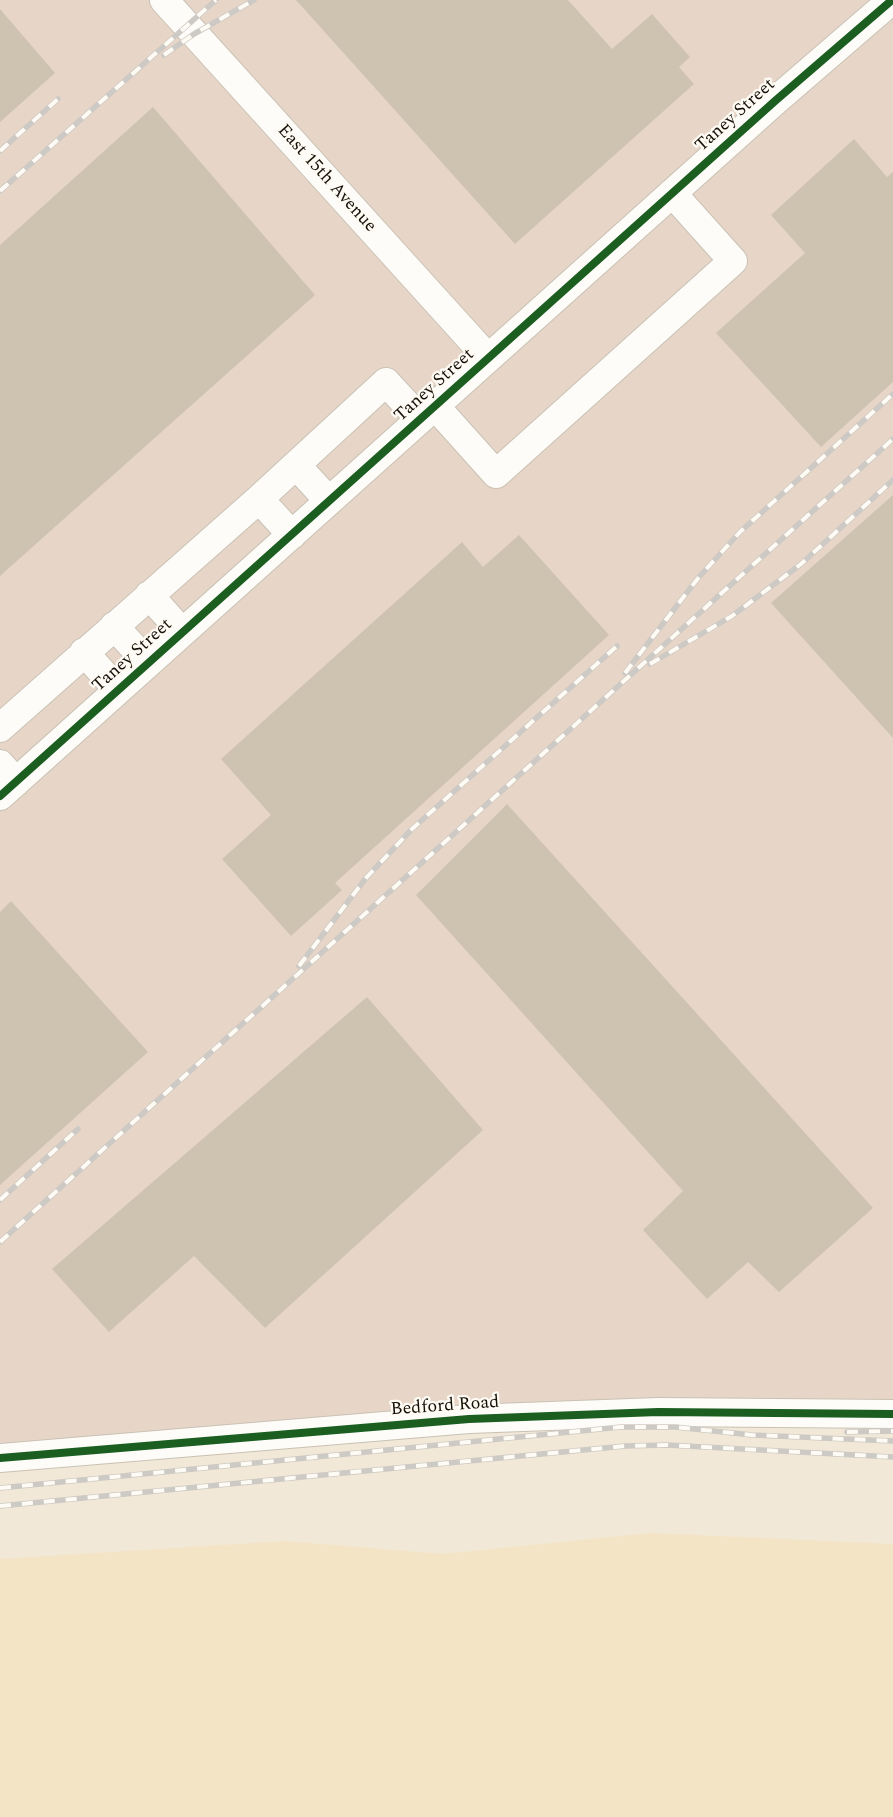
<!DOCTYPE html>
<html>
<head>
<meta charset="utf-8">
<style>
	body { margin:0 }
	canvas { display:block; background:#f2e8d7 }
</style>
</head>
<body>
<canvas width="893" height="1817"></canvas>
<script>
const ctx = document.querySelector('canvas').getContext('2d');
ctx.lineJoin = 'round';
function paint(path, color) { ctx.fillStyle = color; ctx.fill(path, 'evenodd'); }
const shape = rows => new Path2D(rows.map(r => 'M' + r).join(''));
function trace(path, color, width, dash) { ctx.strokeStyle = color; ctx.lineWidth = width; ctx.lineCap = dash ? 'butt' : 'round'; ctx.setLineDash(dash || []); ctx.stroke(path); }
function drawText(font, color, halo, rows, align = 'center') {
  ctx.font = font + ' Spectral,serif'; ctx.lineWidth = 4.5; ctx.setLineDash([]); ctx.textBaseline = 'middle'; ctx.strokeStyle = halo; ctx.fillStyle = color; for (const [text, x, y, turn = 0] of rows) {
    ctx.save(); ctx.translate(x, y); ctx.rotate((+turn || 0) * Math.PI / 180); ctx.textAlign = isNaN(turn) ? turn : align; if (halo) ctx.strokeText(text, 0, 0); ctx.fillText(text, 0, 0); ctx.restore();
  }
}
const built = shape([
	[652,1533,893,1544,893,1817,0,1817,0,1559,285,1541,443,1554]
]);
const industrial = shape([
	[0,0,893,0,893,1415,535,1417,0,1459]
]);
const building = shape([
	[296,0,568,0,612,49,652,14,690,57,679,67,694,84,515,244],
	[0,9,55,73,0,122],
	[153,107,315,295,0,576,0,245],
	[854,139,887,177,893,172,893,382,821,447,716,333,805,253,771,215],
	[893,495,893,738,771,603],
	[519,535,609,635,335,883,342,890,291,936,222,859,271,815,221,759,462,542,483,567],
	[507,804,873,1208,779,1292,748,1262,707,1299,643,1230,683,1191,416,895],
	[11,901,148,1052,0,1185,0,912],
	[367,997,483,1130,265,1328,194,1256,109,1332,52,1269]
]);
const minor = shape([
	[164,0,488,358],
	[435,406,496,474,733,261,672,193],
	[296,465,329,501],
	[259,499,292,535],
	[149,595,182,632],
	[114,626,148,663],
	[84,652,118,690],
	[0,728,259,499,386,382,420,419],
	[0,764,16,782],
	[0,796,775,101,892,0],
	[0,1458,469,1419,658,1412,893,1414]
]);
const rail = shape([
	[164,55,194,34,254,0],
	[0,151,58,99],
	[0,191,216,0],
	[650,664,732,616,801,564,893,480],
	[625,673,699,577,740,532,893,394],
	[299,966,366,878,412,829,617,646],
	[0,1200,78,1129],
	[0,1242,893,439],
	[847,1432,893,1431],
	[0,1488,621,1427,675,1427,752,1435,893,1441],
	[0,1506,625,1446,667,1445,893,1457]
]);
const cycleway = shape([
	[0,796,775,101,892,0],
	[0,1458,469,1419,658,1412,893,1414]
]);
const streetNames = [
	["Taney Street",736,116,-42],
	["East 15th Avenue",326,179,48],
	["Taney Street",435,386,-42],
	["Taney Street",133,656,-42],
	["Bedford Road",445,1407,-4]
];
paint(built, '#f4e4c6');
paint(industrial, '#e7d6c8');
paint(building, '#cec3b1');
trace(minor, '#c9c2b4', 30);
trace(minor, '#fdfcf9', 28);
trace(rail, '#cdc9c4', 5.5);
trace(rail, '#fefbf4', 4, [11]);
trace(cycleway, '#1b5e20', 8);
drawText('18px', '#150f05', '#fefbf4', streetNames);
</script>
</body>
</html>
